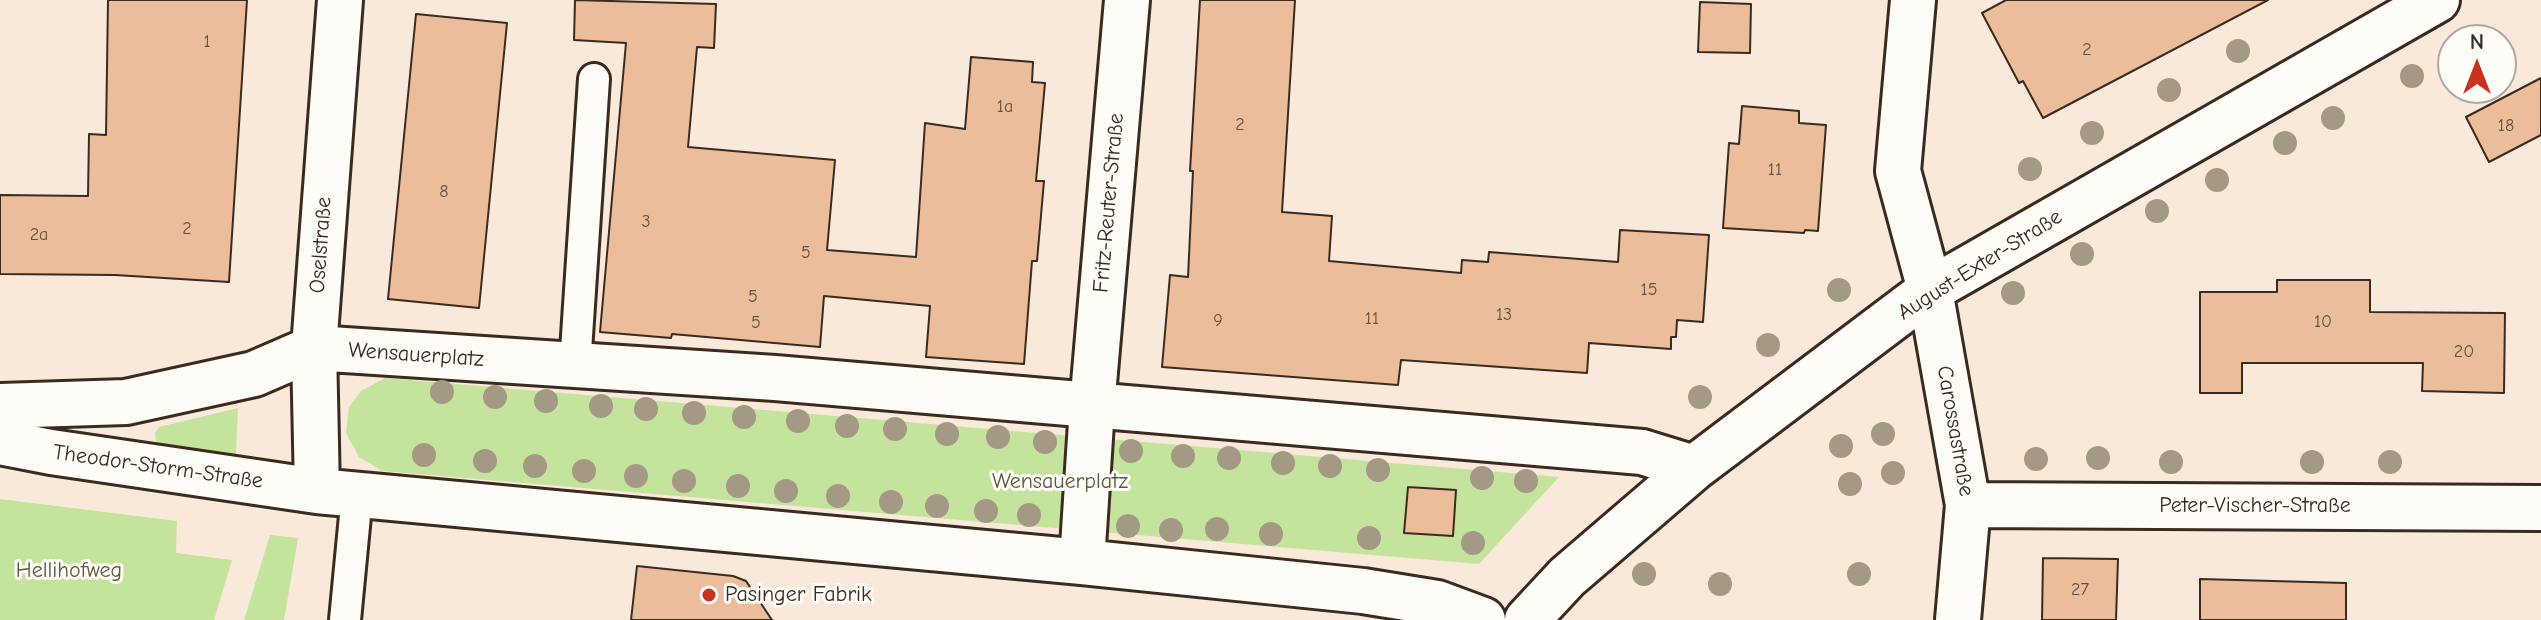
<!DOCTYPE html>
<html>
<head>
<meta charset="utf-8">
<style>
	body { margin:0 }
	#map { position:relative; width:2541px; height:620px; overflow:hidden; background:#f8e9db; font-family:"Comic Neue",sans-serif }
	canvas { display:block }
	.north { position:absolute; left:2437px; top:24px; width:80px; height:80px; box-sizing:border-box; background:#fdfcf7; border:2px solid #afa8a0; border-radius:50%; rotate:0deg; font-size:22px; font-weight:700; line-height:32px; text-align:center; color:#3b2a1e }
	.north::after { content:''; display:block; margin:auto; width:28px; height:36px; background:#c8321e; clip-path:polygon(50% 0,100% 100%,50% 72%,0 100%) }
</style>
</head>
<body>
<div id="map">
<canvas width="2541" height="620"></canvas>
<div class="north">N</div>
</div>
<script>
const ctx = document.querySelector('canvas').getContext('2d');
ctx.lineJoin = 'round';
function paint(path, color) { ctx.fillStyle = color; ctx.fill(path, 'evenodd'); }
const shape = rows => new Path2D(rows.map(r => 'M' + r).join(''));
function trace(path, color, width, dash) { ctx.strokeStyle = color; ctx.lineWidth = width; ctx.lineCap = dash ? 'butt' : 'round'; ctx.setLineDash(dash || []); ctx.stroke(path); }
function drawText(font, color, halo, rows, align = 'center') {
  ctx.font = font + ' "Comic Neue",sans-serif'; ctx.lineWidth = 6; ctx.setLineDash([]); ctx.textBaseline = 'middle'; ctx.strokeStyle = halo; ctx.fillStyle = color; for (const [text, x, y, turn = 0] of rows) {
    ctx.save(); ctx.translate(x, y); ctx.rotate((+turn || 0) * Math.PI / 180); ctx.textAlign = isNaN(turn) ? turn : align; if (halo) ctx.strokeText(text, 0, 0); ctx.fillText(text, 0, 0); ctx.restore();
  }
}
const green = shape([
	[385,378,1559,477,1479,564,382,471,359,457,346,433,349,407,361,391],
	[238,408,236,454,161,446,156,443,155,433,159,427],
	[0,499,177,521,176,553,232,560,214,620,0,620],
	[270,535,298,538,284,620,244,620]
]);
const building = shape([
	[108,0,247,0,229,282,115,275,0,274,0,195,88,196,89,134,106,135,108,0],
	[575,0,716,4,714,48,697,47,688,147,835,160,827,250,916,257,925,123,965,129,971,57,1033,62,1032,82,1045,83,1036,181,1044,181,1037,261,1032,261,1024,364,926,357,930,306,824,296,820,347,672,334,671,338,600,332,626,43,574,40,575,0],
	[1200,0,1295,0,1282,212,1332,216,1329,261,1461,273,1462,260,1488,262,1489,252,1618,262,1620,230,1709,235,1703,322,1677,320,1676,337,1671,337,1671,349,1589,343,1587,373,1401,360,1398,385,1162,367,1170,275,1188,277,1193,171,1190,171,1200,0],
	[2006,0,2268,0,2043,118,2023,81,2019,83,1982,13,2006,0],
	[1700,2,1751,4,1750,53,1698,52,1700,2],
	[416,14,507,23,479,308,388,299,416,14],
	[2541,78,2541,135,2489,162,2466,117,2541,78],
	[1742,106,1799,111,1799,123,1826,125,1818,231,1805,230,1804,233,1723,228,1729,143,1739,144,1742,106],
	[2277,280,2370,280,2370,312,2505,313,2504,393,2422,391,2423,363,2242,363,2242,393,2200,393,2200,292,2277,292,2277,280],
	[1408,487,1456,490,1453,536,1404,533,1408,487],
	[2043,558,2118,559,2116,620,2042,620,2043,558],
	[637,566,733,576,746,581,772,620,631,620,637,566],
	[2200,579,2346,583,2346,620,2200,620,2200,579]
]);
const service = shape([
	[575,366,594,79],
	[345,620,357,495]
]);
const minor = shape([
	[1913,0,1898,171,1930,290,1968,505,1958,620],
	[0,406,126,402,254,374,314,348,775,378,1642,452,1694,468],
	[0,442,51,452,317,491,1082,562,1363,591,1437,603,1483,620],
	[317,491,314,348,340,0],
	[1968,505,2541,508],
	[1082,562,1092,407,1127,0],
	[1527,620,1567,577,1694,468,1930,290,2437,0]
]);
const trees = [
	[2238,51],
	[2412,76],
	[2169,90],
	[2333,118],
	[2092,133],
	[2285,143],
	[2030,169],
	[2217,180],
	[2157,211],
	[2082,254],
	[1839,290],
	[2013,293],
	[1768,345],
	[442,392],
	[495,397],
	[1700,397],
	[546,401],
	[601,406],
	[646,409],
	[694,413],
	[744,417],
	[798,421],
	[847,426],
	[895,429],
	[947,434],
	[1883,434],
	[998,437],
	[1045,442],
	[1841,446],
	[1131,451],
	[424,455],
	[1183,456],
	[1229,458],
	[2098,458],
	[2036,459],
	[485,461],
	[2171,462],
	[2312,462],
	[2390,462],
	[1283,463],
	[535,466],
	[1330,466],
	[1378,470],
	[584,471],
	[1893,473],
	[636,476],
	[1482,478],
	[684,481],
	[1526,481],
	[1850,484],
	[738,486],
	[786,491],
	[838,496],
	[891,502],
	[937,506],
	[986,511],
	[1029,515],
	[1128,526],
	[1217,529],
	[1171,530],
	[1271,534],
	[1369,538],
	[1473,543],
	[1644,574],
	[1859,574],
	[1720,584]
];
const markers = [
	[709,595,8,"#c8321e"]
];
const numberNames = [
	["1",207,42],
	["2",2087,50],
	["1a",1005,107],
	["2",1240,125],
	["18",2506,126],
	["11",1775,170],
	["8",444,192],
	["3",646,222],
	["2",187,229],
	["2a",39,235],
	["5",806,253],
	["15",1649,290],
	["5",753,297],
	["13",1504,315],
	["11",1372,319],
	["9",1218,321],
	["10",2323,322],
	["5",756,323],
	["20",2464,352],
	["27",2080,590]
];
const streetNames = [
	["Fritz-Reuter-Straße",1109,203,-85],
	["Oselstraße",321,245,-86],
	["August-Exter-Straße",1980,265,-32],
	["Wensauerplatz",416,355,4],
	["Carossastraße",1955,431,80],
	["Theodor-Storm-Straße",158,467,8],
	["Peter-Vischer-Straße",2255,506]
];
const parkNames = [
	["Wensauerplatz",1060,482],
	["Hellihofweg",69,571]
];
const poiNames = [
	["Pasinger Fabrik",725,595]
];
paint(green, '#c4e49d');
paint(building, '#ebbd9b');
trace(building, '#3b2a1e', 2);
trace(service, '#3b2a1e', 36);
trace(minor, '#3b2a1e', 50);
trace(service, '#fdfcf7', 30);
trace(minor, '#fdfcf7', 44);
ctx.fillStyle = '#a39985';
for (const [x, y] of trees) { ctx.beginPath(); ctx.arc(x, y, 12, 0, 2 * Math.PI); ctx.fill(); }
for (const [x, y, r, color] of markers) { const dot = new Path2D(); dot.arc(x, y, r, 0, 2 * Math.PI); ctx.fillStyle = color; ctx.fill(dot); trace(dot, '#fdfcf7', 3); }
drawText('18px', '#674f3d', null, numberNames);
drawText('22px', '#3b2a1e', '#fdfcf7', streetNames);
drawText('22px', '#5d583e', '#fdfcf7', parkNames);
drawText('22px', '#3b2a1e', '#fdfcf7', poiNames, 'left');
</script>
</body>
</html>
